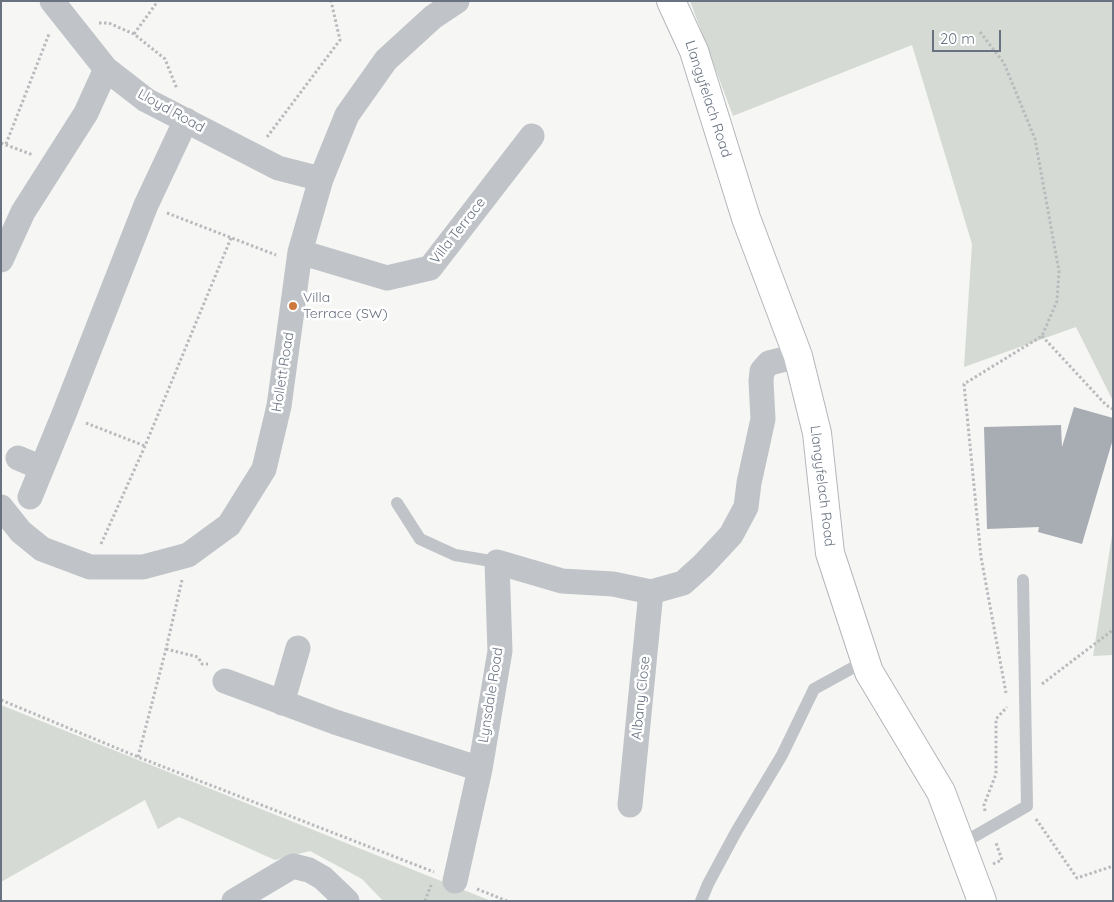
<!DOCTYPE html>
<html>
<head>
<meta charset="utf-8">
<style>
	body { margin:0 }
	#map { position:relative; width:1114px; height:902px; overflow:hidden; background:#f6f6f4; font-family:Quicksand,sans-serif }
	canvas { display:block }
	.frame { position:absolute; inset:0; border:2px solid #697281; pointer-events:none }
	.scale { position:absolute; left:932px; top:30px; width:69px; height:22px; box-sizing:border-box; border:2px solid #697281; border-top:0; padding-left:6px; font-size:15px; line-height:18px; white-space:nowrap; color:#697281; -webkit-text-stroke:4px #fff; paint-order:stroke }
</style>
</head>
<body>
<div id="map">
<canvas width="1114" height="902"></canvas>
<div class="frame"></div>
<div class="scale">20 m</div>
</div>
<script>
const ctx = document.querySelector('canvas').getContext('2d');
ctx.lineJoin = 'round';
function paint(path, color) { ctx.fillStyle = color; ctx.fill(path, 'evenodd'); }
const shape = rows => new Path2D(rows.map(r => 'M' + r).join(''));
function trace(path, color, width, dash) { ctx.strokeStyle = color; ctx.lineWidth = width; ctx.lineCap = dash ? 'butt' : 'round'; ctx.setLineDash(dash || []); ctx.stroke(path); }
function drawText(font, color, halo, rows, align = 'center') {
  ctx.font = font + ' Quicksand,sans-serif'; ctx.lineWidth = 5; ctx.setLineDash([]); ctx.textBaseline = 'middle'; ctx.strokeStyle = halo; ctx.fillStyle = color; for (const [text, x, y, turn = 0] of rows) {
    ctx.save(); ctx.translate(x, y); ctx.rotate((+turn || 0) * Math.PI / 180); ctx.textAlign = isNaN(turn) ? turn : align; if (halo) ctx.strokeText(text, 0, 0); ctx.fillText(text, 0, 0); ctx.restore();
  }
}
const green = shape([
	[690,1,1113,1,1113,401,1076,327,964,367,972,244,912,45,733,116],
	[1113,529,1113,655,1093,656],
	[1,705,491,901,383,901,362,879,310,851,275,860,179,817,158,829,145,800,1,882]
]);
const building = shape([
	[1074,407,1113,418,1113,439,1082,544,1038,532,1039,527,987,529,984,427,1061,425,1062,447]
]);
const path = shape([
	[99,23,109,23,134,34,165,59,177,89],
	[980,32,1004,63,1035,139,1059,271,1057,301,1042,336,964,384,981,557,1006,693],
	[134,34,158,1],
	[267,137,340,40,331,1],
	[1,143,33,155],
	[6,144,49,34],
	[167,213,276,255],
	[1042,336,1106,405,1113,409],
	[86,423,145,446],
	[101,544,145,446,231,238],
	[166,649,198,657,202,664,208,664],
	[1042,684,1113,630],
	[1,700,138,757,434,872],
	[138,757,166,649,182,580],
	[985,811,984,805,996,774,996,719,1007,707],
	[1036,819,1077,878,1113,866],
	[993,864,1002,860,996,843],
	[477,889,507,901],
	[425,901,431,885]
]);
const lane = shape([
	[397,503,420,539,455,555,497,562],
	[961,844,1027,806,1023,580],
	[701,901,708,884,736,832,782,755,814,689,865,661]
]);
const street = shape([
	[52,1,106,69,146,100,278,168,321,179],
	[300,252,387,278,430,268,532,136],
	[1,260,23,212,86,113,106,69],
	[18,458,42,468],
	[30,497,64,414,146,205,186,120],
	[1,507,21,532,42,549,90,567,143,567,188,555,229,525,264,469,279,406,300,252,321,179,347,115,386,60,433,17,457,1],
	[225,681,335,722,480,769],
	[282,703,298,648],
	[630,805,651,592],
	[455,881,480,769,500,651,497,562,562,581,613,584,651,592,683,583,703,565,731,535,746,507,749,483,763,419,761,381,762,371,769,363,798,356],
	[234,901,293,866,309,870,323,878,347,901]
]);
const secondary = shape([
	[671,1,694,51,746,218,798,356,817,433,830,553,869,672,941,792,982,901]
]);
const markers = [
	[293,306,5,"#ce793c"]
];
const streetNames = [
	["Llangyfelach Road",708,99,72],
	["Lloyd Road",171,111,29],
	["Villa Terrace",458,231,-52],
	["Hollett Road",283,372,-81],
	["Llangyfelach Road",822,486,83],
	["Lynsdale Road",491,695,-81],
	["Albany Close",641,698,-84]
];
const poiNames = [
	["Villa",303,298],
	["Terrace (SW)",303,314]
];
paint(green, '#d5dbd4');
paint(building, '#a8adb3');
trace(secondary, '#b3b6bb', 30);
trace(path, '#b8babd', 3, [2.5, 2.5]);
trace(lane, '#c0c3c7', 12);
trace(street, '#c0c3c7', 25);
trace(secondary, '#fff', 28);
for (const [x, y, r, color] of markers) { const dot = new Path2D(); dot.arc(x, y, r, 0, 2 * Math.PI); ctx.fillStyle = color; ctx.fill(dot); trace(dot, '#fff', 2); }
drawText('14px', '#697281', '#fff', streetNames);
drawText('14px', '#697281', '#fff', poiNames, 'left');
</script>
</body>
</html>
